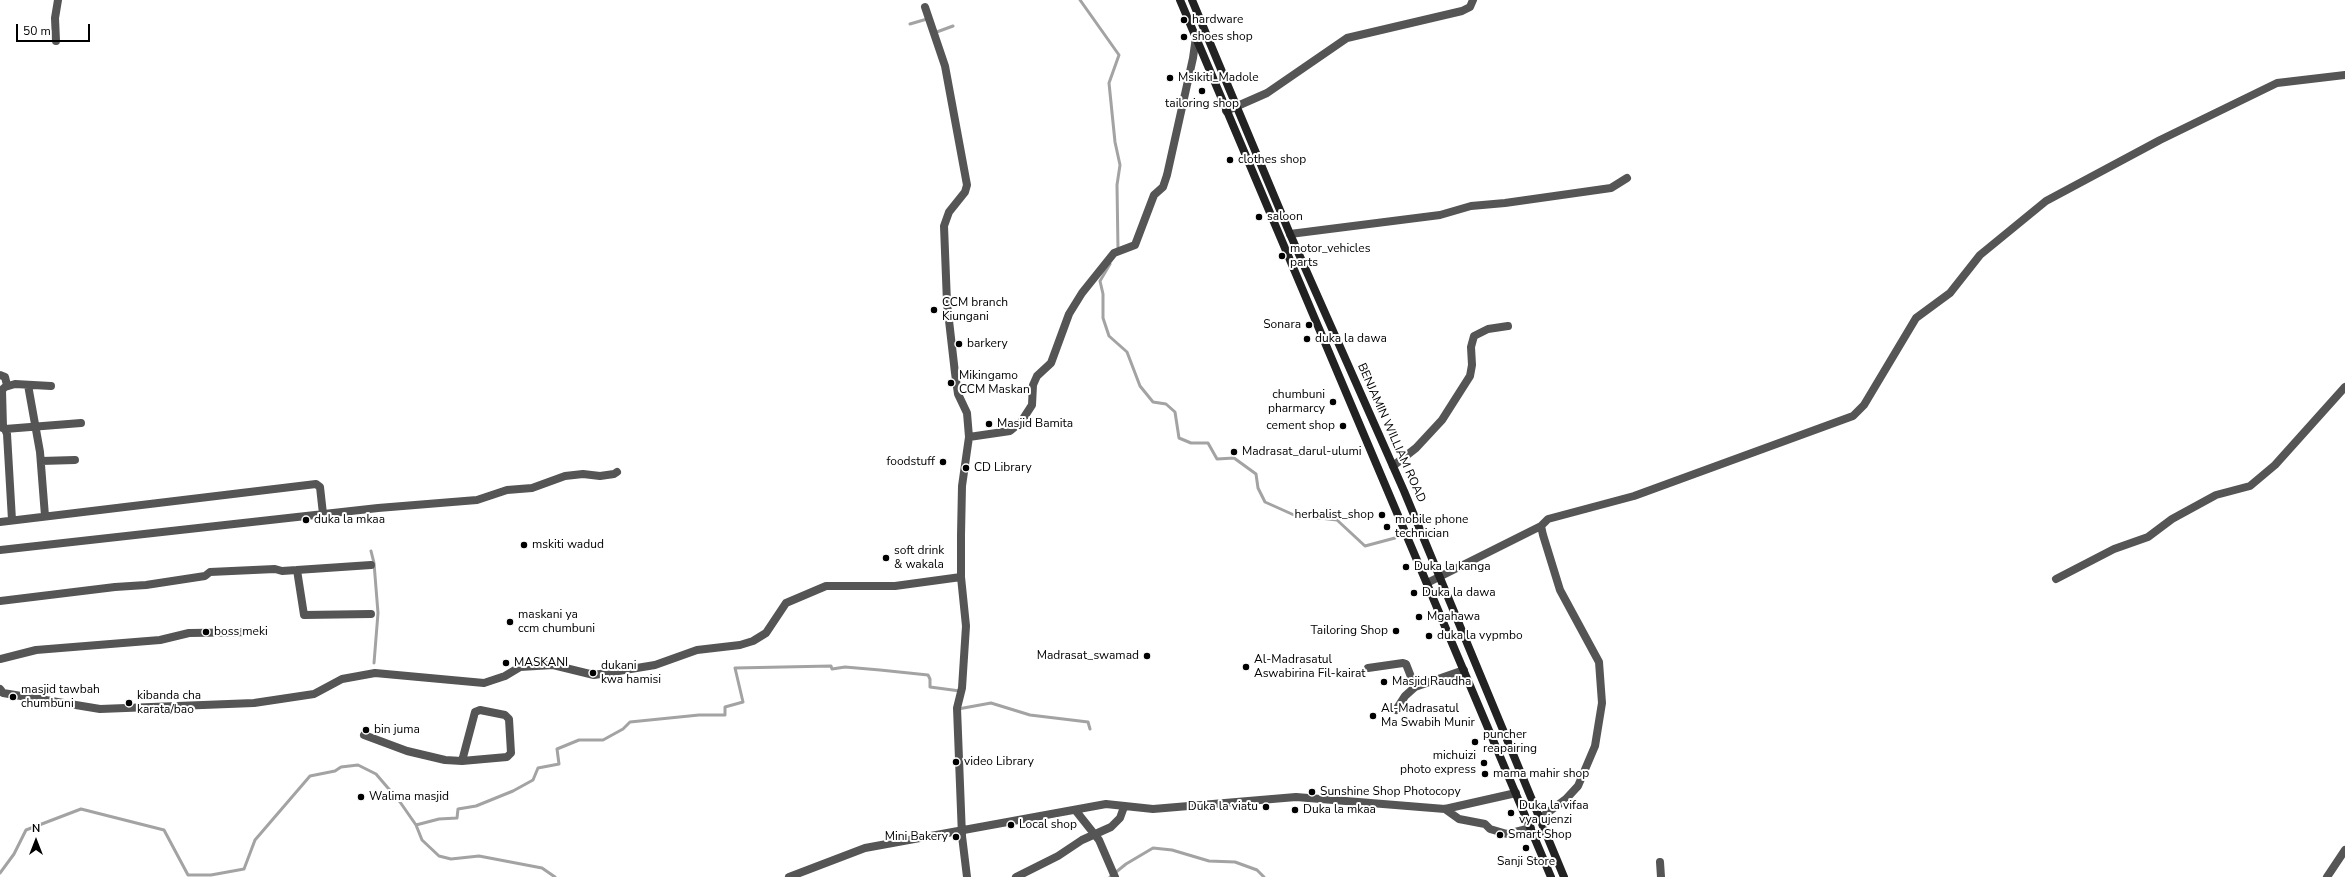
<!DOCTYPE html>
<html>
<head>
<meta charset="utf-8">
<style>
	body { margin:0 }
	#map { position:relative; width:2345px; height:877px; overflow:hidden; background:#fff; font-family:"Nunito Sans",sans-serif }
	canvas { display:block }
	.north { position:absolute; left:16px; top:821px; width:40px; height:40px; -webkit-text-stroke:3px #fff; paint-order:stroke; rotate:0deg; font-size:11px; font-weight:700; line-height:16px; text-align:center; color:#000 }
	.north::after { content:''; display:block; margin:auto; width:14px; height:18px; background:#000; clip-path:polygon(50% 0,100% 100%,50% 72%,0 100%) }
	.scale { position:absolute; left:16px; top:24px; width:74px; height:18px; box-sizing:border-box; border:2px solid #000; border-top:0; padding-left:5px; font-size:12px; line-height:14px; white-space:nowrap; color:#000; -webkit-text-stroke:3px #fff; paint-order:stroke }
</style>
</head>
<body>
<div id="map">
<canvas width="2345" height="877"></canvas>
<div class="north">N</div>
<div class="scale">50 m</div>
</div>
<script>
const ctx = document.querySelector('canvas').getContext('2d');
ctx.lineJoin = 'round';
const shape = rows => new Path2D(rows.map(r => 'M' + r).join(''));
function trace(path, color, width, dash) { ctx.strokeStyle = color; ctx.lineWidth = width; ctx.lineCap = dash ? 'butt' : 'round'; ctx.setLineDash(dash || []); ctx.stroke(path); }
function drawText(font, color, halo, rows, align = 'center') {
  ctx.font = font + ' "Nunito Sans",sans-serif'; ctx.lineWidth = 4; ctx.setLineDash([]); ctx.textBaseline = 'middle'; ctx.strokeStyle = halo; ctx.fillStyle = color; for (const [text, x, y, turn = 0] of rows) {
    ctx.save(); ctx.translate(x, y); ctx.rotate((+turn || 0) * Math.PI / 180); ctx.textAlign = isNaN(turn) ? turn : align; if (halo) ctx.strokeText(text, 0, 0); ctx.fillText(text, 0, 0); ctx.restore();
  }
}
const stream = shape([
	[1080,0,1119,55,1109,83,1115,142,1120,165,1117,185,1118,250],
	[910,24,927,19],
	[934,33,953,26],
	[1110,264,1100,281,1103,294,1103,318,1109,336,1127,352,1140,386,1153,402,1166,404,1175,412,1179,438,1191,443,1208,443,1217,459,1234,458,1256,474,1258,488,1265,502,1294,515,1337,520,1365,546,1395,538],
	[371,551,374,563,378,613,374,663],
	[958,709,991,703,1030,715,1088,722,1090,729],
	[416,825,439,819,457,818,458,809,476,806,513,791,533,780,538,768,559,764,557,749,579,740,603,740,623,729,630,722,699,715,725,715,725,707,743,702,735,668,831,666,832,669,845,667,880,670,928,675,930,679,930,687,960,691],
	[0,873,14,854,26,830,81,809,164,830,188,875,211,875,244,869,255,840,310,776,335,771,341,767,358,765,376,774,400,802,416,825,422,840,439,856,451,859,479,856,542,868,555,877],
	[1110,877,1126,864,1153,848,1172,850,1209,861,1235,862,1257,870,1264,877]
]);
const minor = shape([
	[925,7,945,66,967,185,965,192,949,212,944,226,947,303,955,373,958,394,967,413,969,437,962,486,961,535,961,577,966,626,962,688,957,708,962,836,967,877],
	[56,41,55,18,58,0],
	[1226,111,1267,93,1347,38,1462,11,1470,7,1473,0],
	[1290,234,1440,215,1471,206,1505,203,1611,188,1627,178],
	[0,375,5,377,7,385],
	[28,385,40,452,45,516],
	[0,427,5,429,7,434,12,520],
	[3,427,2,390,5,387,15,384,51,386],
	[5,429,81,423],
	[969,437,1010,431,1021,422,1032,405,1033,385,1037,376,1051,363,1069,314,1082,293,1114,253,1135,245,1154,195,1163,187,1167,175,1193,58,1196,37],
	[41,461,75,460],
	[1393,466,1416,448,1442,420,1470,376,1472,365,1471,347,1474,336,1488,329,1508,326],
	[0,522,316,484,320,487,323,514],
	[0,550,378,508,477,500,507,490,532,488,565,476,583,474,600,476,614,474,617,472],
	[297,570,304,615,371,614],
	[2056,579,2114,549,2148,537,2172,519,2216,495,2250,486,2275,465,2345,387],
	[1427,583,1541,526],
	[0,601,115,587,146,585,205,576,210,572,275,569,282,571,371,565],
	[0,659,36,650,160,640,189,633,260,632],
	[1368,668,1403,663,1406,664,1415,687],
	[0,689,3,693,100,709,254,703,314,694,342,679,375,673,484,683,505,676,520,667,553,665,594,675,655,665,697,650,740,645,753,641,766,633,786,603,826,586,895,586,961,577],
	[1396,710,1405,696,1415,687,1464,670],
	[364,735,407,751,445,760,462,761,507,757,511,753,509,719,505,715,480,710,475,712,462,761],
	[1445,809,1459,819,1485,824,1490,829,1507,834,1531,828],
	[1076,811,1099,840,1115,877],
	[1539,819,1566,799,1578,786,1595,746,1602,703,1599,662,1560,590,1543,535,1541,526,1548,519,1634,496,1853,416,1864,405,1916,318,1950,293,1980,255,2046,201,2160,140,2277,83,2345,75],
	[1660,862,1661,877],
	[789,877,865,848,1106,804,1153,809,1296,797,1445,809,1516,793],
	[1016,877,1058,856,1082,840,1111,827,1120,818,1124,807],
	[2327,877,2345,850]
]);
const secondary = shape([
	[1180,0,1551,877],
	[1192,0,1290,234,1404,491,1564,877]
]);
const markers = [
	[1184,20,4,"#000"],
	[1184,37,4,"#000"],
	[1170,78,4,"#000"],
	[1202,91,4,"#000"],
	[1230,160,4,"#000"],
	[1259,217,4,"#000"],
	[1282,256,4,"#000"],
	[934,310,4,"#000"],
	[1309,325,4,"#000"],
	[1307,339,4,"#000"],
	[959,344,4,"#000"],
	[951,383,4,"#000"],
	[1333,402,4,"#000"],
	[989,424,4,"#000"],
	[1343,426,4,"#000"],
	[1234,452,4,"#000"],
	[943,462,4,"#000"],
	[966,468,4,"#000"],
	[1382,515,4,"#000"],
	[306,520,4,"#000"],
	[1387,527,4,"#000"],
	[524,545,4,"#000"],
	[886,558,4,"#000"],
	[1406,567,4,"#000"],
	[1414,593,4,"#000"],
	[1419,617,4,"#000"],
	[510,622,4,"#000"],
	[1396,631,4,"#000"],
	[206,632,4,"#000"],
	[1429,636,4,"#000"],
	[1147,656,4,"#000"],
	[506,663,4,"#000"],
	[1246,667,4,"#000"],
	[593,673,4,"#000"],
	[1384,682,4,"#000"],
	[13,697,4,"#000"],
	[129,703,4,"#000"],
	[1373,716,4,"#000"],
	[366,730,4,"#000"],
	[1475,742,4,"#000"],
	[956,762,4,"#000"],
	[1484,763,4,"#000"],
	[1485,774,4,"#000"],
	[1312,792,4,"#000"],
	[361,797,4,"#000"],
	[1266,807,4,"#000"],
	[1295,810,4,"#000"],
	[1511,813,4,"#000"],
	[1011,825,4,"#000"],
	[1500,835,4,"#000"],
	[956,837,4,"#000"],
	[1526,848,4,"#000"]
];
const poiNames = [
	["hardware",1192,20],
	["shoes shop",1192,37],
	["Msikiti_Madole",1178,78],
	["tailoring shop",1202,104,"center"],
	["clothes shop",1238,160],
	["saloon",1267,217],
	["motor_vehicles",1290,249],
	["parts",1290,263],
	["CCM branch",942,303],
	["Kiungani",942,317],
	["Sonara",1301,325,"right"],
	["duka la dawa",1315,339],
	["barkery",967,344],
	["Mikingamo",959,376],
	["CCM Maskan",959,390],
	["chumbuni",1325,395,"right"],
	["pharmarcy",1325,409,"right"],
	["Masjid Bamita",997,424],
	["cement shop",1335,426,"right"],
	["Madrasat_darul-ulumi",1242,452],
	["foodstuff",935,462,"right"],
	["CD Library",974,468],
	["herbalist_shop",1374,515,"right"],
	["duka la mkaa",314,520],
	["mobile phone",1395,520],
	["technician",1395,534],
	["mskiti wadud",532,545],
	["soft drink",894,551],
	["& wakala",894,565],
	["Duka la kanga",1414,567],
	["Duka la dawa",1422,593],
	["maskani ya",518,615],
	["ccm chumbuni",518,629],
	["Mgahawa",1427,617],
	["Tailoring Shop",1388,631,"right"],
	["boss meki",214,632],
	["duka la vypmbo",1437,636],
	["Madrasat_swamad",1139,656,"right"],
	["Al-Madrasatul",1254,660],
	["Aswabirina Fil-kairat",1254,674],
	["MASKANI",514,663],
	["dukani",601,666],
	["kwa hamisi",601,680],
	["Masjid Raudha",1392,682],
	["masjid tawbah",21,690],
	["chumbuni",21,704],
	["kibanda cha",137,696],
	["karata/bao",137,710],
	["Al-Madrasatul",1381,709],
	["Ma Swabih Munir",1381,723],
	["bin juma",374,730],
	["puncher",1483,735],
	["reapairing",1483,749],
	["michuizi",1476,756,"right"],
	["photo express",1476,770,"right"],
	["video Library",964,762],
	["mama mahir shop",1493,774],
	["Sunshine Shop Photocopy",1320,792],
	["Walima masjid",369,797],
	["Duka la vifaa",1519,806],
	["vya ujenzi",1519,820],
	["Duka la viatu",1258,807,"right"],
	["Duka la mkaa",1303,810],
	["Local shop",1019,825],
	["Smart Shop",1508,835],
	["Mini Bakery",948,837,"right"],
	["Sanji Store",1526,862,"center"]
];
const streetNames = [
	["BENJAMIN WILLIAM ROAD",1391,433,66]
];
trace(stream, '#a3a3a3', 3);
trace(minor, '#555', 8);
trace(secondary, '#222', 8);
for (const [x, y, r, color] of markers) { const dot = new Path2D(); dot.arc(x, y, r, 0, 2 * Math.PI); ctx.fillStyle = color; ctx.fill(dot); trace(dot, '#fff', 1.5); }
drawText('12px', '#000', '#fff', poiNames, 'left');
drawText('12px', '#000', '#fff', streetNames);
</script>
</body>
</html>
